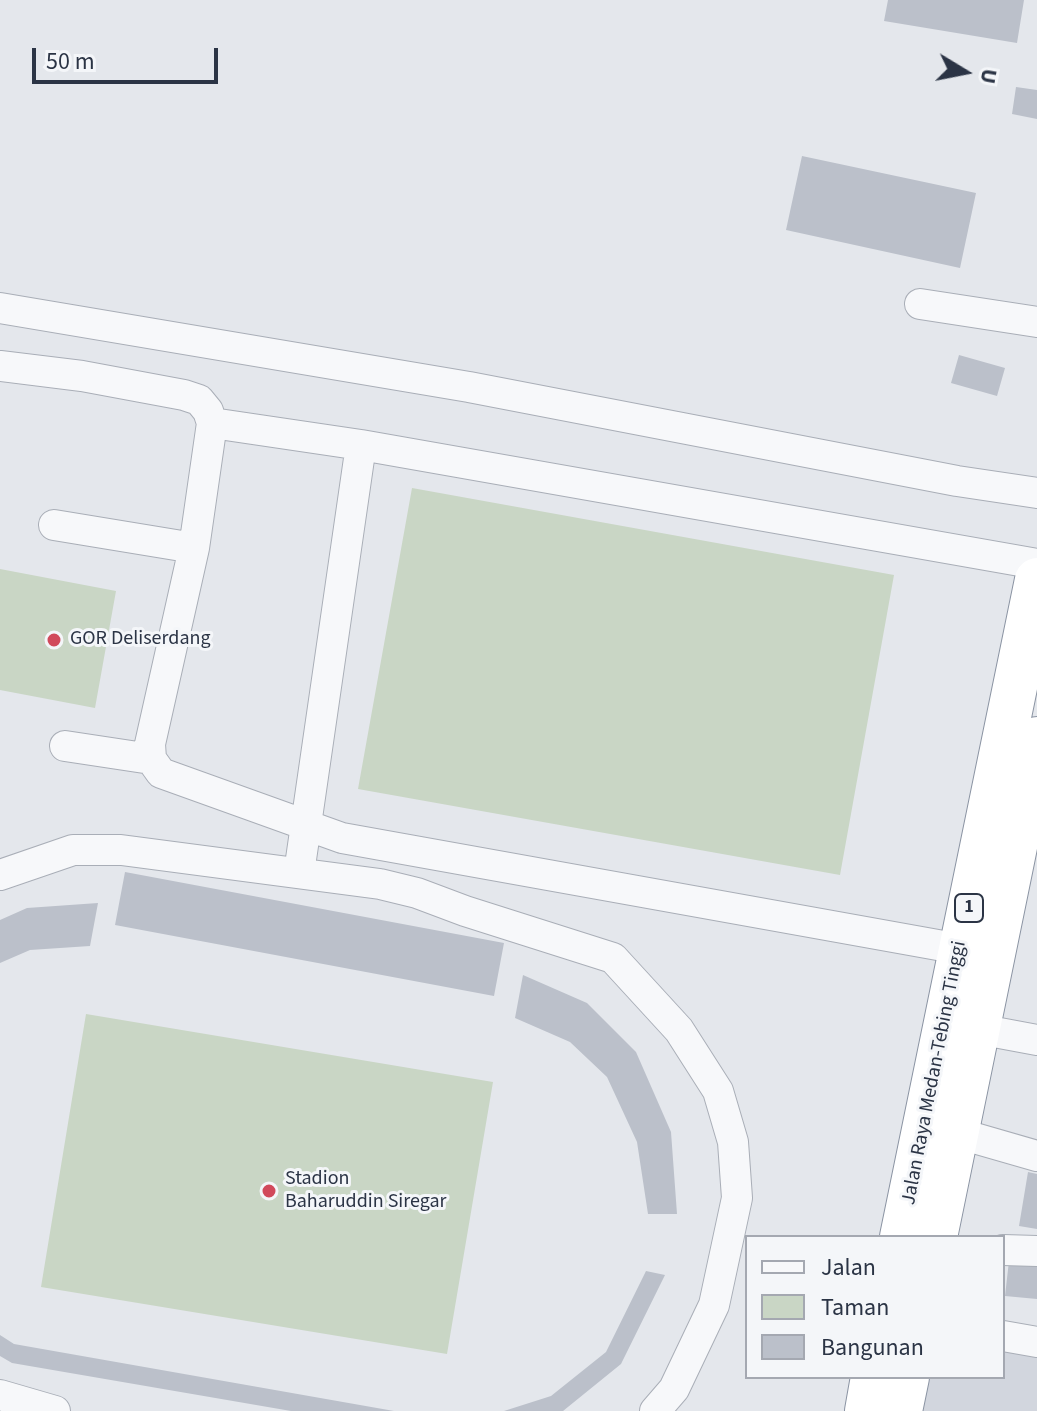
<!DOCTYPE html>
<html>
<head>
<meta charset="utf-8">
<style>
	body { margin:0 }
	#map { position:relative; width:1037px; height:1411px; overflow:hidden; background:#e4e7ec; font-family:"Source Sans 3",sans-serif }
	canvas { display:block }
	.legend { position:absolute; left:745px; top:1235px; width:260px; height:144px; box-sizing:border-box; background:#f4f6f9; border:2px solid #a4a8b1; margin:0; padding:10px 14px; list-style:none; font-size:24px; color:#2b3445 }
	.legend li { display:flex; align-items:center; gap:16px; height:40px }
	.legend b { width:40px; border:2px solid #a4a8b1 }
	.north { position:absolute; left:925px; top:32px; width:80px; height:80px; -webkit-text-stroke:6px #f4f6f9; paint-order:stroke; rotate:100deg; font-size:22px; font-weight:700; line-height:32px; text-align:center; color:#2b3445 }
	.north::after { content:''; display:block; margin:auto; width:28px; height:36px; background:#2b3445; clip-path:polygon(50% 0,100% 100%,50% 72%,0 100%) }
	.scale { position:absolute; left:32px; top:48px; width:186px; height:36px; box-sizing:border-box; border:4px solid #2b3445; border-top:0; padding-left:10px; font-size:24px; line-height:28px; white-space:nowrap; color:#2b3445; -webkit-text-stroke:6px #f4f6f9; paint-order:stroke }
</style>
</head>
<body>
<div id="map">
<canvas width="1037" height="1411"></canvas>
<ul class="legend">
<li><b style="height:10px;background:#f7f8fa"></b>Jalan</li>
<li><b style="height:22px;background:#c9d6c5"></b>Taman</li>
<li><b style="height:22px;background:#bbc0ca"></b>Bangunan</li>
</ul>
<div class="north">U</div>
<div class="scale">50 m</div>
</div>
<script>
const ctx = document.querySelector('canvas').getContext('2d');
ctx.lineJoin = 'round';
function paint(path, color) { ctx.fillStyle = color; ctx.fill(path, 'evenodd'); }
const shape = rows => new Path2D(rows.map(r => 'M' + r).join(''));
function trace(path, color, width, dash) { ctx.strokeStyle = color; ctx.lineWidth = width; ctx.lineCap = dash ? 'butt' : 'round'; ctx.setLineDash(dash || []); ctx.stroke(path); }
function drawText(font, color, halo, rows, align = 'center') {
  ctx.font = font + ' "Source Sans 3",sans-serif'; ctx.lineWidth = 6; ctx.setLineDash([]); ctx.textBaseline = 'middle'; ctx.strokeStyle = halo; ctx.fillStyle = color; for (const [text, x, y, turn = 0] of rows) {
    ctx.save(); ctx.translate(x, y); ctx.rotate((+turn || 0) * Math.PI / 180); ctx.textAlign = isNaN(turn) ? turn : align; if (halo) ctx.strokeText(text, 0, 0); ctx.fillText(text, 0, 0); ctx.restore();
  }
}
const built = shape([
	[1003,1327,1037,1333,1037,1411,921,1411,928,1377,1003,1377]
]);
const green = shape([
	[412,488,894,575,840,875,358,789],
	[0,569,116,591,95,708,0,690],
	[86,1014,493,1082,447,1354,41,1287]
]);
const building = shape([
	[888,0,1024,0,1017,43,884,21],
	[1016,87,1037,90,1037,119,1012,114],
	[802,156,976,193,960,268,786,230],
	[959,355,1005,368,997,396,951,383],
	[125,872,504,943,494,996,115,925],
	[98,903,90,946,30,950,0,963,0,920,27,908],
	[523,975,587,1003,636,1052,671,1132,677,1214,648,1214,637,1142,607,1077,570,1042,515,1018],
	[1028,1172,1037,1174,1037,1229,1019,1226],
	[1010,1252,1037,1255,1037,1299,1005,1296],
	[646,1271,665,1275,621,1364,563,1411,504,1411,551,1396,606,1352],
	[0,1335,14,1344,394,1411,291,1411,12,1363,0,1356]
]);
const minor = shape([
	[920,304,1037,322],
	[0,308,469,387,957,481,1037,493],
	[0,366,82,376,184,395,199,400,208,411,212,423,361,445,1037,564],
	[212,423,194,548,150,744,151,759,161,773,342,838,960,949,979,955],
	[54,525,194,548],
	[65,746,151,759],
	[299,873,361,445],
	[0,875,73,850,121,850,380,884,417,893,465,911,613,958,679,1030,718,1091,733,1142,737,1198,714,1305,674,1389,655,1411],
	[978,1029,1037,1040],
	[957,1133,1037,1156],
	[1003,1250,1037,1251],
	[1003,1336,1037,1342],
	[0,1395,55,1411]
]);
const highway = shape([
	[902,1237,1037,580],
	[935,1237,1037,739],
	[867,1411,873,1377],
	[900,1411,907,1377]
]);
const markers = [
	[54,640,8,"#d1495b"],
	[269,1191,8,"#d1495b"]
];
const shields = [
	[969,908,28]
];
const shieldNames = [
	["1",969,908]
];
const poiNames = [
	["GOR Deliserdang",70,640],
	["Stadion",285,1180],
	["Baharuddin Siregar",285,1203]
];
const streetNames = [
	["Jalan Raya Medan-Tebing Tinggi",935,1073,-79]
];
paint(built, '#d2d6de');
paint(green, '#c9d6c5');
paint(building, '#bbc0ca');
trace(minor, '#a9aeb7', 32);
trace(highway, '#8b94a3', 46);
trace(minor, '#f7f8fa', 30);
trace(highway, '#fff', 44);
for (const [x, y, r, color] of markers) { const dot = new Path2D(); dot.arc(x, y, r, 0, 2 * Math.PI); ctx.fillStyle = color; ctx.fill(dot); trace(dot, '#f4f6f9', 3); }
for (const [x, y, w] of shields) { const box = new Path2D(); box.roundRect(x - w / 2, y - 14, w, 28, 6); ctx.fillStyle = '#f4f6f9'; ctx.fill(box); trace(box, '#2b3445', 2); }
drawText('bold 18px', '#2b3445', null, shieldNames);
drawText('20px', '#2b3445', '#f4f6f9', poiNames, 'left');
drawText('20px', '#2b3445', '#f4f6f9', streetNames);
</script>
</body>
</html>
